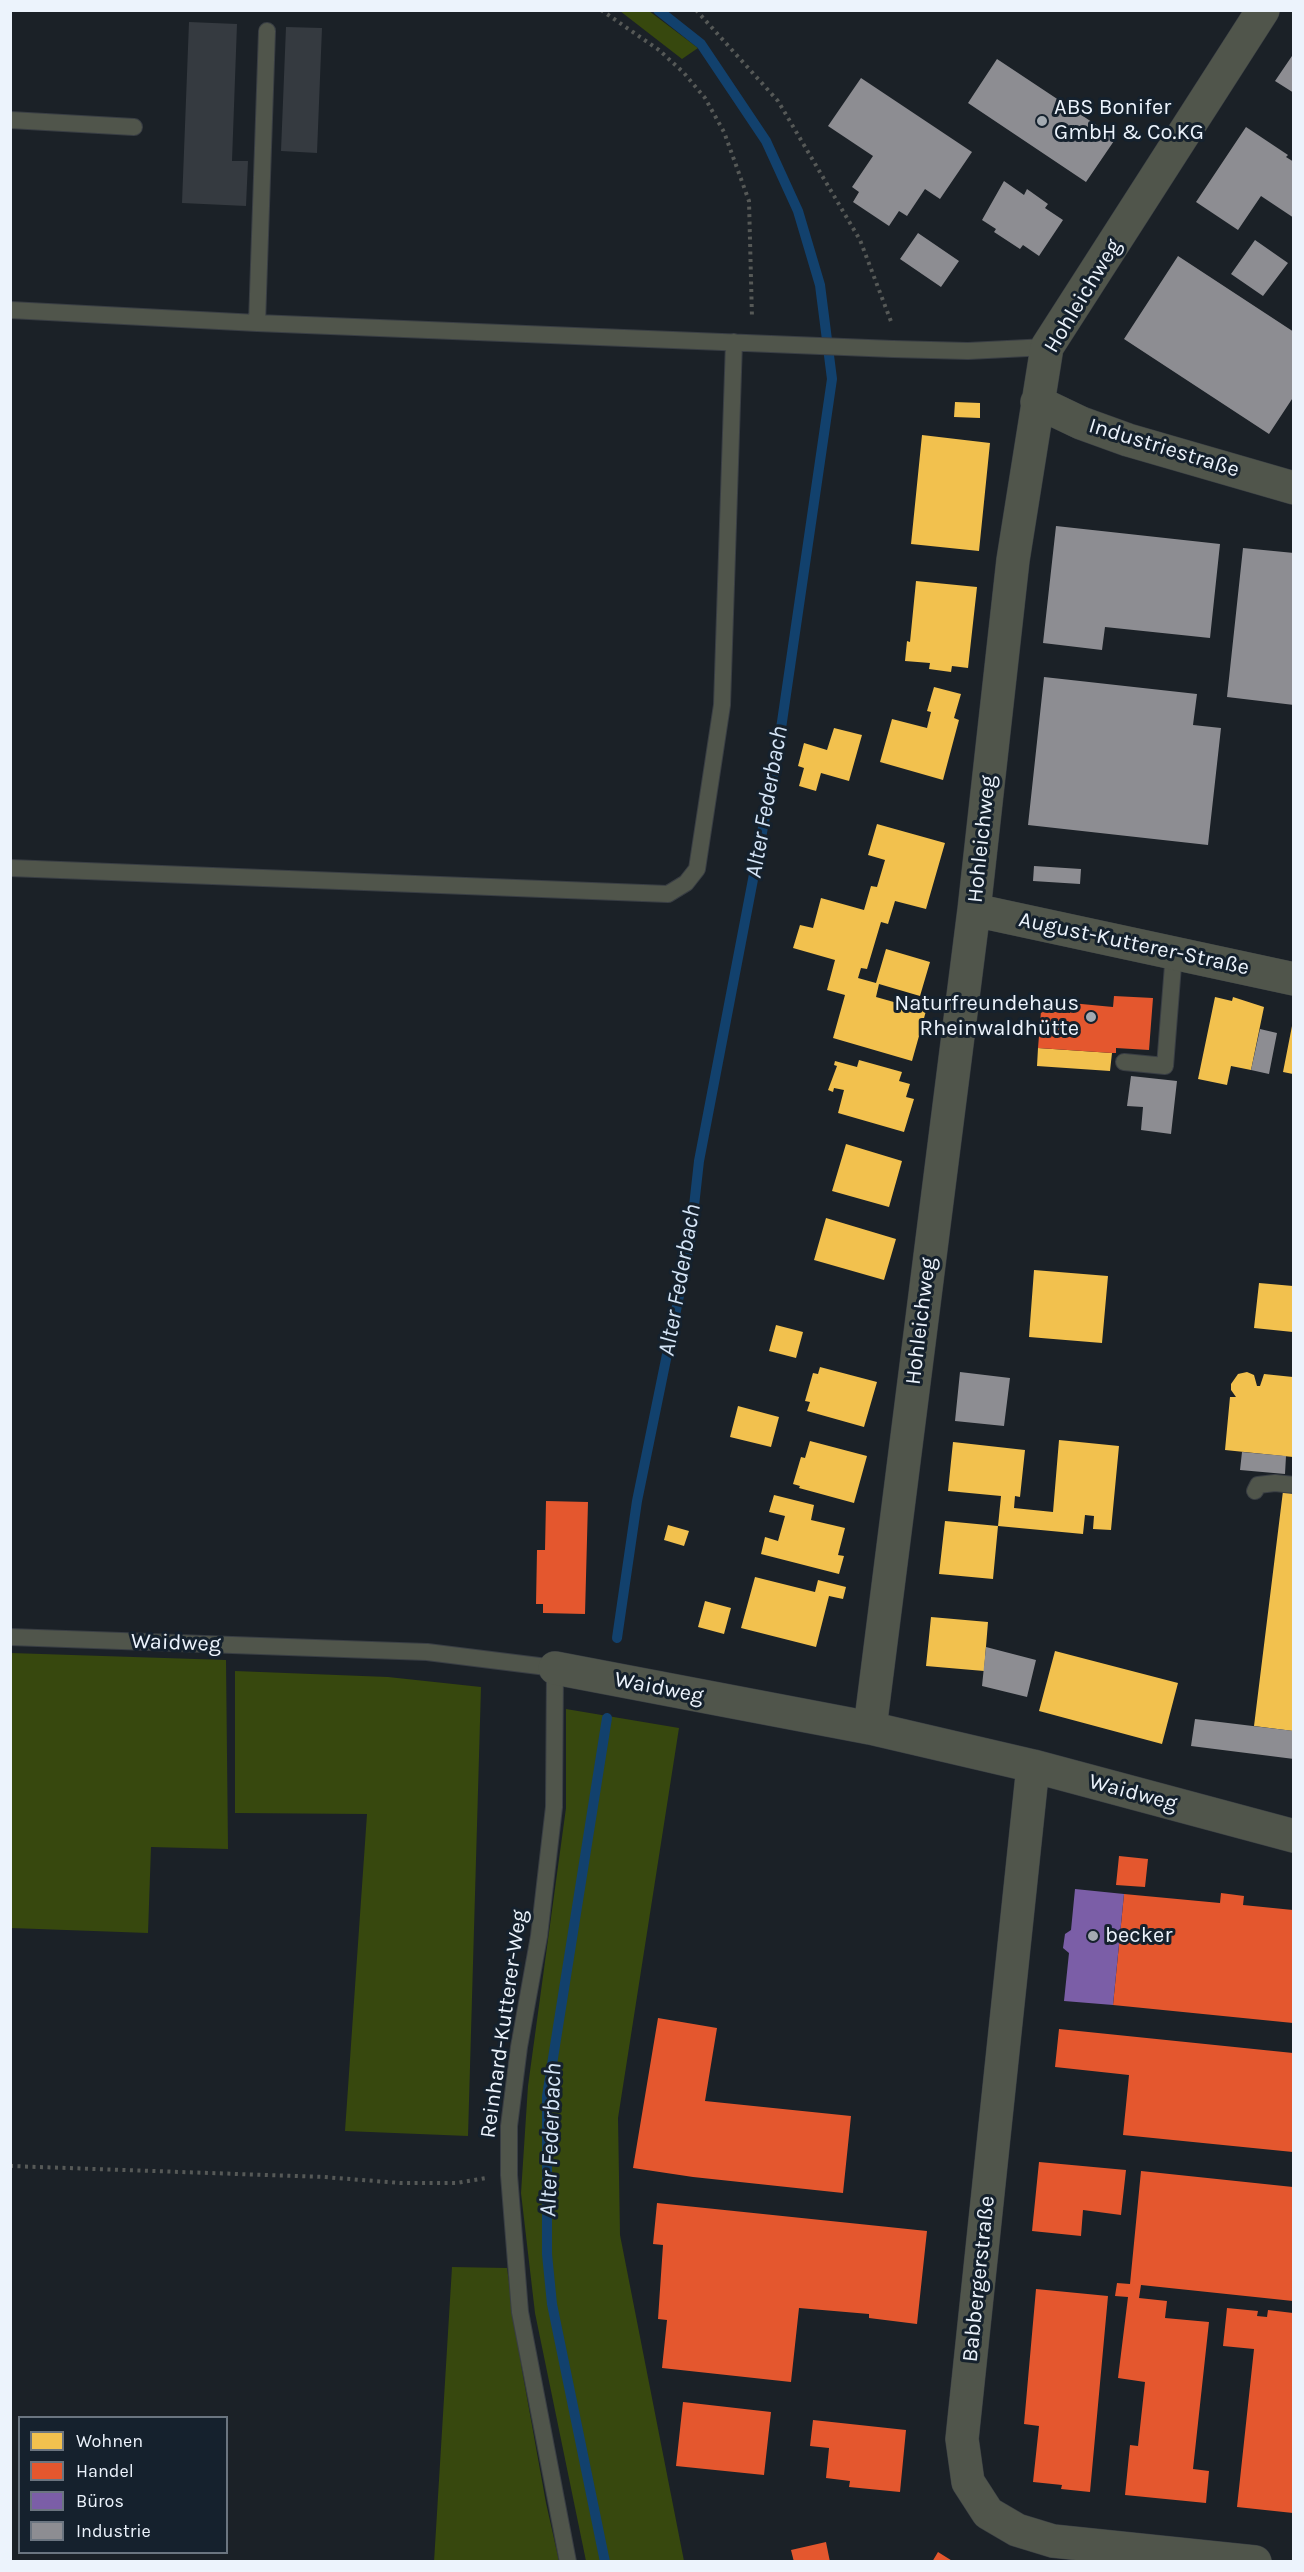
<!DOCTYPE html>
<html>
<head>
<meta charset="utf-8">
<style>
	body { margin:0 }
	#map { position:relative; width:1304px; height:2572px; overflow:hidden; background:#1b2127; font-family:Karla,sans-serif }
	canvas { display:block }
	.frame { position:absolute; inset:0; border:12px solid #ecf3fc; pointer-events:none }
	.legend { position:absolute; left:18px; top:2416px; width:210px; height:138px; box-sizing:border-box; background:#15212d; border:2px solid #6b7580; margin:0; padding:8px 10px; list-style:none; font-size:18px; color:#ecf3fc }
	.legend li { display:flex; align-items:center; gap:12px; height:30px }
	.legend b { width:30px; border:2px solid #6b7580 }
</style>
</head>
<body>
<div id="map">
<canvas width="1304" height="2572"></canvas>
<div class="frame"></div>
<ul class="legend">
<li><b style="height:16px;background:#f2c14e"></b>Wohnen</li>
<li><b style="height:16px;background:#e4572e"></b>Handel</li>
<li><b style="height:16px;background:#7b5ea7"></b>Büros</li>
<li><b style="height:16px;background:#8d8d92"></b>Industrie</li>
</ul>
</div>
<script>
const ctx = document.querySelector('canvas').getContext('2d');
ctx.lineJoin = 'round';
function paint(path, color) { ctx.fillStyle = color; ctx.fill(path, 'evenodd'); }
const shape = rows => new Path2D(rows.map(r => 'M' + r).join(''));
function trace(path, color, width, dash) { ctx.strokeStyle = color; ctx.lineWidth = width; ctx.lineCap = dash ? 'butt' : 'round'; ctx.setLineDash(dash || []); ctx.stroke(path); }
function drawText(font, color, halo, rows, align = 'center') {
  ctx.font = font + ' Karla,sans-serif'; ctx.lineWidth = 6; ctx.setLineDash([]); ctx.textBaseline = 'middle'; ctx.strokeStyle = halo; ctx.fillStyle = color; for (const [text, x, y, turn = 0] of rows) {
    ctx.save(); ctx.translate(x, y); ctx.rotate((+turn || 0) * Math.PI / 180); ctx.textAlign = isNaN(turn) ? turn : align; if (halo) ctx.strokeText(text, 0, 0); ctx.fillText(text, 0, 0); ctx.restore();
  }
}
const green = shape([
	[620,11,649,11,698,48,682,59],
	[11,1653,226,1660,228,1849,151,1847,148,1933,11,1928],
	[235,1671,388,1677,481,1687,468,2136,345,2131,367,1814,235,1813],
	[566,1709,679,1728,618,2118,620,2235,684,2561,586,2561,535,2313,521,2193,528,2086,566,1808],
	[452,2267,507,2268,522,2370,546,2503,559,2561,434,2562]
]);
const homes = shape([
	[955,402,980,403,980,418,954,417],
	[922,435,990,443,979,551,911,544],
	[916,581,977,587,968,668,952,666,951,672,929,669,930,663,905,661,907,641,910,642],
	[934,687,961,694,954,718,959,720,943,780,880,762,892,719,927,728,931,712,927,711],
	[834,728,862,735,849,781,821,773,816,791,799,786,804,768,798,766,804,743,827,750],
	[877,824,945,843,926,909,895,901,888,924,881,922,867,969,861,968,858,978,876,983,886,949,930,962,920,996,879,984,876,997,926,1011,912,1061,833,1038,845,995,827,990,835,960,793,948,800,925,813,928,821,898,864,910,871,886,877,887,885,860,868,855],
	[1215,997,1232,1001,1233,997,1264,1007,1251,1070,1231,1066,1227,1085,1198,1079],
	[1292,1026,1293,1026,1293,1074,1283,1072],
	[1038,1048,1112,1053,1110,1071,1037,1066],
	[859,1060,902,1072,899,1081,910,1084,906,1097,914,1099,904,1132,838,1113,844,1090,834,1088,833,1092,828,1090,837,1066,834,1065,835,1061,857,1067],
	[846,1144,902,1161,889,1207,832,1191],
	[826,1218,896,1239,884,1280,814,1260],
	[1034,1270,1108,1276,1102,1343,1029,1337],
	[1259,1283,1293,1286,1293,1332,1254,1328],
	[776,1325,803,1332,796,1358,769,1351],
	[820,1367,877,1382,864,1427,807,1411,810,1402,805,1401,813,1373,818,1374],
	[1247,1372,1254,1375,1257,1386,1260,1386,1264,1374,1293,1377,1293,1457,1225,1450,1230,1397,1236,1397,1231,1390,1231,1384,1238,1374],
	[738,1406,779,1417,771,1447,730,1437],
	[1059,1440,1119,1446,1111,1530,1093,1529,1094,1516,1085,1515,1083,1534,998,1526,993,1579,939,1574,945,1521,998,1526,1001,1496,948,1491,953,1442,1025,1450,1020,1497,1015,1496,1014,1508,1053,1512],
	[810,1441,867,1456,854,1503,799,1488,800,1486,793,1484,801,1457,805,1458],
	[1283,1491,1293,1493,1293,1731,1254,1726],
	[774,1495,814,1505,811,1520,845,1528,838,1555,844,1556,839,1574,761,1554,765,1537,778,1541,785,1516,769,1512],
	[668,1525,689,1531,684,1546,664,1540],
	[755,1577,815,1592,818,1580,846,1587,843,1599,829,1596,816,1647,741,1628],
	[705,1601,731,1608,724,1634,698,1627],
	[931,1617,988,1622,984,1671,926,1666],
	[1055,1651,1178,1683,1162,1744,1039,1711]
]);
const shops = shape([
	[1114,996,1153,998,1149,1050,1116,1048,1116,1053,1112,1053,1038,1048,1041,1011,1070,1013,1071,1003,1113,1007],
	[546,1501,588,1502,585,1614,543,1613,543,1604,536,1604,537,1550,545,1550],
	[1119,1856,1148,1859,1145,1887,1116,1885],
	[1221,1893,1244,1896,1243,1905,1293,1910,1293,2023,1113,2005,1124,1894,1220,1903],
	[658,2018,717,2028,705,2101,851,2116,843,2193,693,2177,633,2168],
	[1059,2029,1293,2053,1293,2152,1123,2135,1129,2075,1055,2067],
	[1039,2162,1126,2170,1121,2215,1083,2210,1081,2236,1032,2231],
	[1141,2171,1293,2187,1293,2301,1141,2285,1139,2298,1167,2301,1165,2318,1209,2322,1193,2469,1209,2471,1206,2503,1125,2495,1130,2445,1138,2446,1145,2382,1118,2378,1128,2297,1115,2296,1117,2283,1130,2284],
	[657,2203,927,2231,917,2324,869,2318,869,2314,799,2308,791,2382,662,2368,667,2320,658,2319,663,2245,653,2244],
	[1036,2289,1108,2296,1090,2492,1061,2489,1062,2485,1033,2482,1039,2426,1024,2424],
	[1227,2308,1258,2311,1257,2316,1267,2317,1268,2310,1293,2313,1293,2513,1237,2507,1254,2349,1223,2346],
	[683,2402,771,2412,764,2475,676,2466],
	[813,2420,906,2430,900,2492,849,2487,850,2481,826,2478,829,2448,810,2446],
	[826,2542,830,2562,794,2562,791,2550],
	[938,2552,954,2562,932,2562]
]);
const offices = shape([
	[1075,1889,1124,1894,1113,2005,1064,2001,1069,1953,1063,1948,1065,1934,1071,1930]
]);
const industry = shape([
	[1294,53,1294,93,1275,81],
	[997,59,1116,138,1086,182,968,103],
	[861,78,972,152,940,199,925,189,907,216,899,211,889,226,853,202,859,192,852,187,873,156,828,126],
	[1246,127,1288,155,1286,157,1294,162,1294,218,1261,196,1238,230,1196,202],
	[1004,181,1024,195,1027,189,1048,204,1045,208,1063,220,1039,256,1023,245,1020,249,994,232,996,229,982,220],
	[918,233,959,261,941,287,900,259],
	[1255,240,1288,263,1263,296,1231,274],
	[1178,256,1294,332,1294,396,1269,434,1124,339],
	[1056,526,1220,544,1210,638,1105,627,1102,650,1043,643],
	[1243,548,1294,553,1294,705,1227,697],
	[1044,677,1197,694,1193,725,1221,728,1208,845,1028,825],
	[1034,866,1081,869,1080,884,1033,881],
	[1260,1029,1277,1033,1269,1074,1251,1070],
	[1131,1076,1177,1081,1171,1134,1141,1130,1143,1107,1127,1106],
	[960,1372,1010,1378,1004,1426,955,1421],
	[1242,1452,1286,1456,1285,1474,1240,1470],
	[986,1647,1036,1660,1027,1697,982,1686],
	[1195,1719,1294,1731,1294,1759,1191,1746]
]);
const stream = shape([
	[617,1638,637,1501,690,1242,699,1161,778,749,832,379,820,285,798,211,766,141,701,44,658,10],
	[605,2562,552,2304,547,2254,547,2096,607,1718]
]);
const building = shape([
	[189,22,237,24,232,161,248,161,246,206,182,203],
	[286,27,322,28,317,153,281,151]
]);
const path = shape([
	[601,10,659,50,684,73,705,98,724,132,749,201,752,318],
	[696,10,778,101,860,240,892,324],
	[10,2166,324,2177,400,2183,456,2183,486,2178]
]);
const lane = shape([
	[10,120,134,127],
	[10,310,257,323,893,349,968,351,1047,347],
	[257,323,267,31],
	[10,868,668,894,686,883,697,869,722,705,734,342],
	[1124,1062,1165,1066,1174,953],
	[1255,1491,1258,1485,1275,1483,1294,1485],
	[10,1637,427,1652,555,1668,554,1807,539,1936,519,2047,509,2126,509,2175,520,2312,568,2562]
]);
const street = shape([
	[1037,402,1081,423,1128,440,1294,488],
	[974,910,1294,979],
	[555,1668,870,1728,1033,1766,1294,1836],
	[870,1728,974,910,1013,560,1047,347,1263,10],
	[1033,1766,962,2439,968,2482,988,2513,1017,2530,1053,2541,1255,2562]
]);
const markers = [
	[1042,121,6,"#a3aab1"],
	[1091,1017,6,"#a3aab1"],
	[1093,1936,6,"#a3aab1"]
];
const poiNames = [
	["ABS Bonifer",1054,108],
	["GmbH & Co.KG",1054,133],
	["Naturfreundehaus",1079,1004,"right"],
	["Rheinwaldhütte",1079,1029,"right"],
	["becker",1105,1936]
];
const streetNames = [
	["Hohleichweg",1083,296,-59],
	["Industriestraße",1164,448,17],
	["Hohleichweg",982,839,-84],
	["August-Kutterer-Straße",1134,944,12],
	["Hohleichweg",921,1321,-83],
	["Waidweg",176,1643,2],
	["Waidweg",659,1688,11],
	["Waidweg",1133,1793,15],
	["Reinhard-Kutterer-Weg",504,2024,-82],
	["Babbergerstraße",979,2279,-84]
];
const waterNames = [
	["Alter Federbach",767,802,-80],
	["Alter Federbach",680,1280,-80],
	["Alter Federbach",551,2140,-88]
];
paint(green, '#37480e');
paint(homes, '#f2c14e');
paint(shops, '#e4572e');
paint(offices, '#7b5ea7');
paint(industry, '#8d8d92');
trace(stream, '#12416d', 10);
paint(building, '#353a40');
trace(lane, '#393e44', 18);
trace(street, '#393e44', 34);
trace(path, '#565957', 4, [3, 4.5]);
trace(lane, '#50554b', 16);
trace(street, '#50554b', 33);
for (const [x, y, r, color] of markers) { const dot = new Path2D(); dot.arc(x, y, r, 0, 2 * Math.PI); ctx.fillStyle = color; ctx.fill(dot); trace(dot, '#15212d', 2); }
drawText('22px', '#ecf3fc', '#15212d', poiNames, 'left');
drawText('22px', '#ecf3fc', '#15212d', streetNames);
drawText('italic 24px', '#d6e6f8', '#15212d', waterNames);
</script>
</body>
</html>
